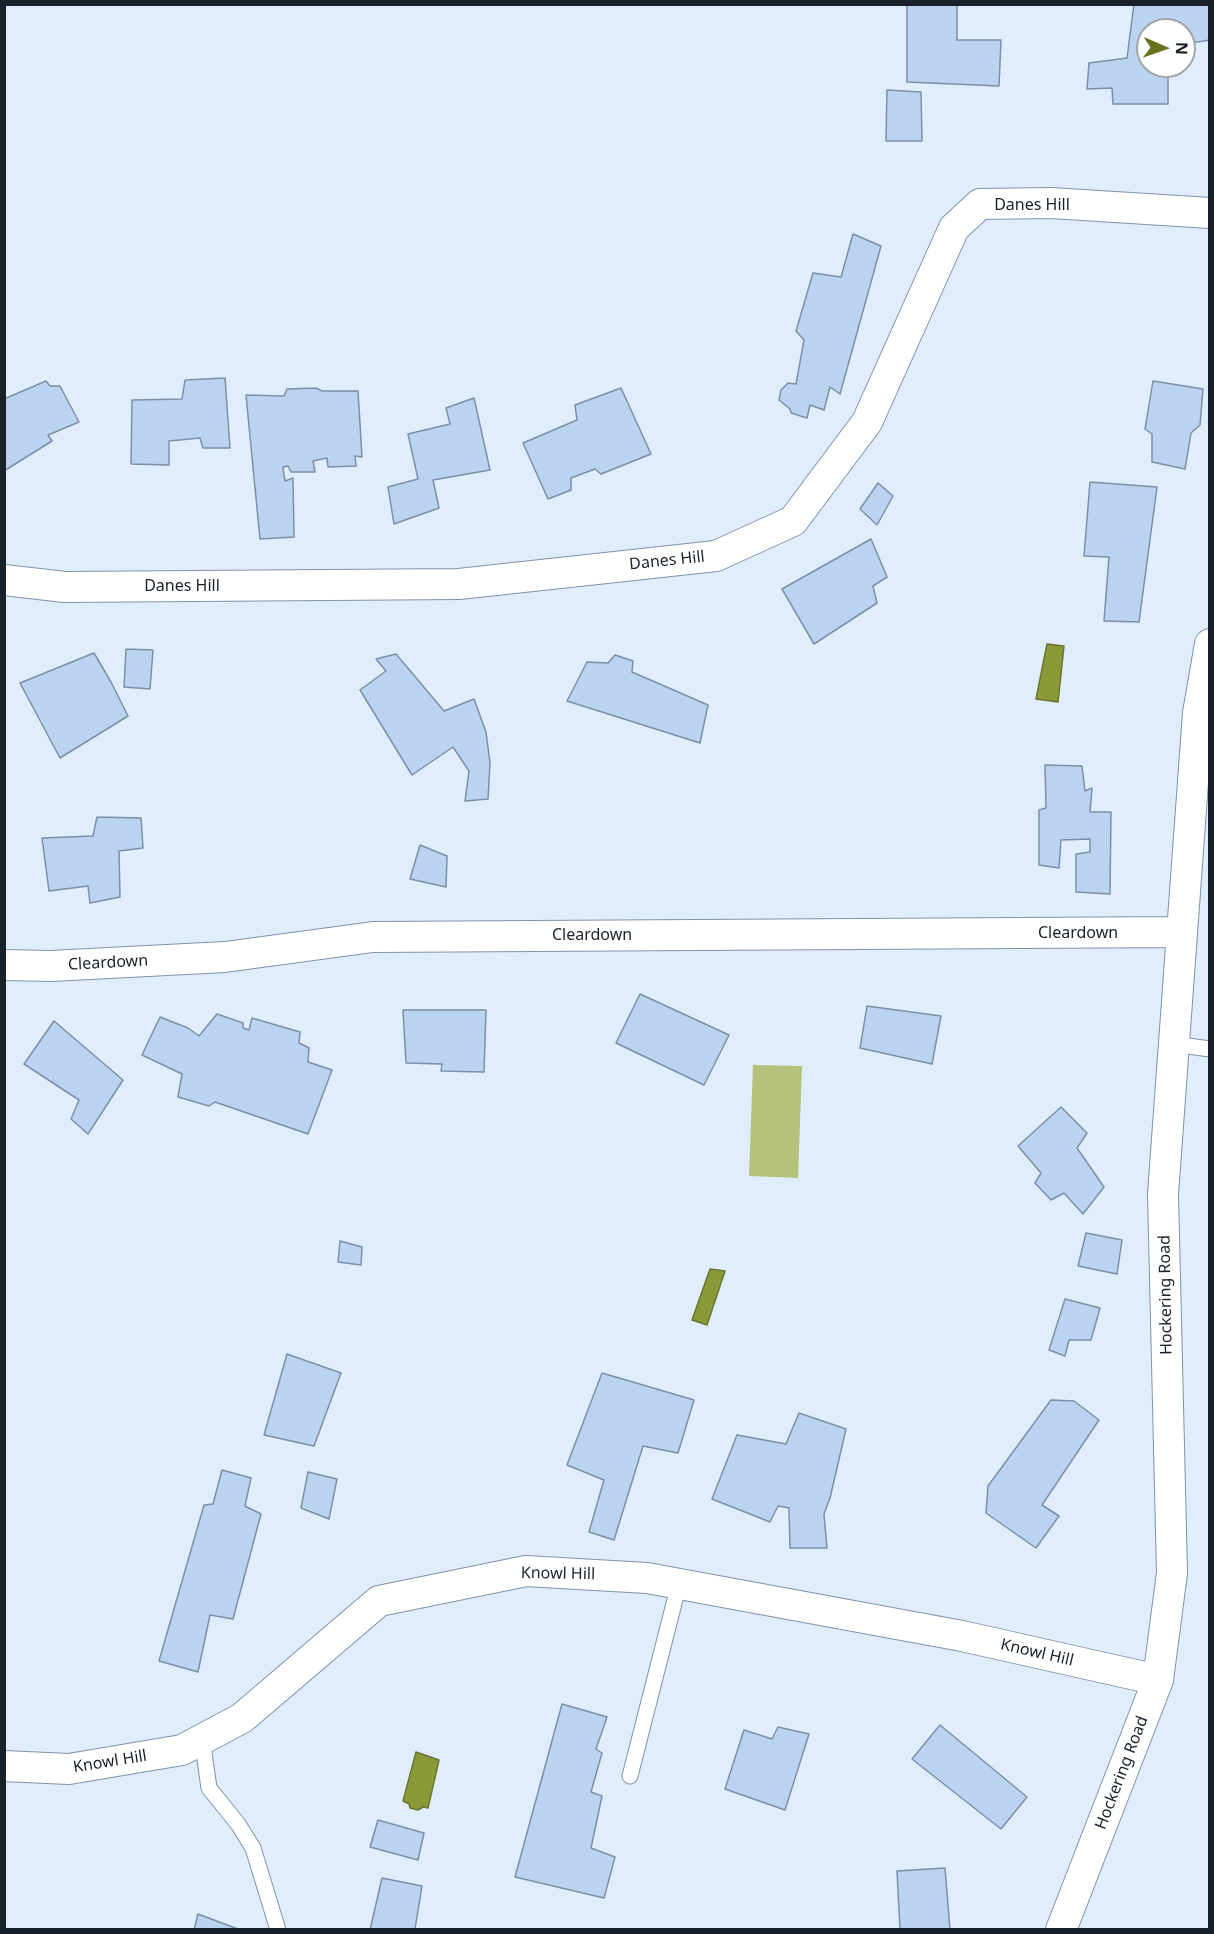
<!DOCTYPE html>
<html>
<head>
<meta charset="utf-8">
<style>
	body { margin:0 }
	#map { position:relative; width:1214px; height:1934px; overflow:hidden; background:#e0edfd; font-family:"Noto Sans",sans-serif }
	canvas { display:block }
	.frame { position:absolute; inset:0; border:6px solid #19212b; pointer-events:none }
	.north { position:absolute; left:1136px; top:18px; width:60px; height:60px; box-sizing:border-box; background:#fff; border:2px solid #a3a6aa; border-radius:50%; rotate:92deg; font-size:16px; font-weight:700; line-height:24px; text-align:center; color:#19212b }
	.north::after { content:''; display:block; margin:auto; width:21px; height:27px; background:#68721c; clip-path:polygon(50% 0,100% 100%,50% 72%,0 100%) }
</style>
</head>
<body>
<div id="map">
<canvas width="1214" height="1934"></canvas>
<div class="frame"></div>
<div class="north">N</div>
</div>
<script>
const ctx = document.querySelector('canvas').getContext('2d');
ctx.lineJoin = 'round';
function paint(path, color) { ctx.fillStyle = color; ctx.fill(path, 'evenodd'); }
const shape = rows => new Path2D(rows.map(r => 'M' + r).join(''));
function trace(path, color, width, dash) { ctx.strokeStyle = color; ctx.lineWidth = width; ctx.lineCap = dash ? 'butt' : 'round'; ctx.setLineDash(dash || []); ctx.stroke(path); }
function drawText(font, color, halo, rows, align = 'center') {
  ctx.font = font + ' "Noto Sans",sans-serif'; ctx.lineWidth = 5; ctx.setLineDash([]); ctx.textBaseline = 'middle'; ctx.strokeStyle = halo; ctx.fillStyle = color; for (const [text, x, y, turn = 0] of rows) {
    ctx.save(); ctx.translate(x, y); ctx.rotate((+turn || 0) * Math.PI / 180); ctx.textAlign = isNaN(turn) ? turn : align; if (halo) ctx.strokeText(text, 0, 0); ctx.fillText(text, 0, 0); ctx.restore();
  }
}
const green = shape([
	[753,1065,802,1066,798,1178,749,1176]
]);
const water = shape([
	[1047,644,1064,646,1058,702,1036,699,1047,644],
	[710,1269,725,1271,707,1325,692,1320,710,1269],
	[416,1752,439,1760,428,1808,423,1807,418,1810,410,1808,409,1804,403,1801,416,1752]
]);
const building = shape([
	[957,4,957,40,1001,40,999,86,907,82,907,5,957,4],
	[1134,4,1210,5,1210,40,1184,44,1184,30,1148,30,1148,66,1168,66,1168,104,1113,104,1112,88,1087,89,1089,63,1127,58,1134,4],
	[887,90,921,92,922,141,886,141,887,90],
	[853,234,881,246,840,394,830,387,824,410,810,405,807,418,791,413,790,409,779,400,781,390,788,383,796,384,804,340,796,331,813,273,841,277,853,234],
	[225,378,230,448,203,448,200,438,169,441,169,465,131,464,132,400,182,399,185,380,225,378],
	[46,381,50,386,60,386,79,422,48,435,52,441,4,471,4,399,46,381],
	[1153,381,1203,389,1200,425,1191,433,1185,469,1152,462,1152,434,1145,429,1153,381],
	[316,388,322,391,358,391,362,457,355,456,356,466,328,467,327,458,313,461,315,472,291,472,288,466,283,467,285,481,293,478,294,537,260,539,246,395,284,396,287,389,316,388],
	[621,388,651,454,601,474,595,469,571,478,571,490,548,499,523,443,577,420,575,405,621,388],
	[474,398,490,470,433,480,439,508,394,524,388,487,418,479,408,434,450,424,446,408,474,398],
	[1090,482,1157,487,1139,622,1104,621,1109,557,1084,556,1090,482],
	[878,483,893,496,877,525,860,509,878,483],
	[871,539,887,577,873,586,877,603,814,644,782,589,871,539],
	[126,649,153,650,150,689,124,687,126,649],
	[94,653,111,682,128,716,60,758,20,683,94,653],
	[396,654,444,711,474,699,486,732,490,763,488,799,465,801,469,771,453,747,412,775,360,690,386,671,376,659,396,654],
	[615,655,633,661,632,672,708,705,700,743,567,701,587,662,608,663,615,655],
	[1045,765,1082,766,1085,791,1092,788,1090,812,1111,812,1110,894,1076,892,1076,854,1090,852,1090,839,1061,840,1059,868,1039,865,1039,810,1046,808,1045,765],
	[97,817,141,818,143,848,119,851,120,897,90,903,88,886,49,891,42,838,93,836,97,817],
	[420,845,447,856,446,887,410,879,420,845],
	[640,994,729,1035,704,1085,616,1043,640,994],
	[867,1006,941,1016,932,1064,860,1048,867,1006],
	[403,1010,486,1010,484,1072,441,1071,442,1064,406,1063,403,1010],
	[217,1014,243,1023,243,1028,249,1030,252,1018,300,1032,299,1043,309,1048,308,1062,332,1070,308,1134,215,1102,209,1106,178,1097,182,1074,142,1055,160,1017,188,1028,199,1036,217,1014],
	[54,1021,123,1080,88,1134,71,1119,79,1100,24,1064,54,1021],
	[1061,1107,1087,1133,1077,1148,1104,1187,1083,1214,1064,1193,1051,1200,1035,1183,1041,1173,1018,1146,1061,1107],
	[1086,1233,1122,1240,1117,1274,1078,1266,1086,1233],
	[340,1241,362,1247,361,1265,338,1262,340,1241],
	[1065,1299,1100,1308,1091,1340,1069,1340,1065,1356,1049,1350,1065,1299],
	[287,1354,341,1373,314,1446,264,1435,287,1354],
	[602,1373,694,1400,678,1453,643,1446,614,1540,589,1532,604,1480,567,1465,602,1373],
	[1051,1400,1074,1401,1099,1420,1042,1505,1059,1516,1036,1548,986,1513,988,1486,1051,1400],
	[799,1413,846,1429,830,1498,824,1514,827,1548,790,1548,789,1508,778,1506,770,1522,712,1499,737,1435,786,1444,799,1413],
	[222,1470,251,1478,245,1506,261,1514,233,1619,210,1615,198,1672,159,1661,204,1505,213,1504,222,1470],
	[308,1472,337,1479,329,1519,301,1508,308,1472],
	[562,1704,607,1717,596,1749,602,1753,591,1792,602,1796,591,1848,615,1857,604,1898,515,1877,562,1704],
	[940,1725,1027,1797,1001,1829,912,1759,940,1725],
	[778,1727,809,1734,785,1810,725,1789,744,1730,772,1739,778,1727],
	[378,1820,424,1833,418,1860,370,1847,378,1820],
	[945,1868,950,1930,900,1930,897,1871,945,1868],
	[382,1878,422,1886,415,1929,421,1930,370,1930,382,1878],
	[198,1914,238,1929,238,1930,194,1930,198,1914]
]);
const service = shape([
	[1173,1044,1210,1049],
	[202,1739,209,1788,238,1824,253,1848,278,1930],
	[630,1776,679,1584]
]);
const minor = shape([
	[4,580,65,587,459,584,716,556,793,521,867,422,954,228,980,204,1051,203,1210,213],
	[4,965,51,966,225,957,373,937,1181,932],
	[4,1766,69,1769,182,1750,242,1718,379,1601,526,1571,647,1578,962,1636,1158,1680],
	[1061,1930,1158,1680,1172,1573,1163,1194,1198,713,1210,644]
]);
const streetNames = [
	["Danes Hill",1032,205],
	["Danes Hill",667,561,-6],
	["Danes Hill",182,586],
	["Cleardown",1078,933],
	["Cleardown",592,935],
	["Cleardown",108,963,-3],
	["Hockering Road",1166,1295,-91],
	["Knowl Hill",558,1574,1],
	["Knowl Hill",1037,1653,13],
	["Knowl Hill",110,1762,-9],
	["Hockering Road",1122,1773,-69]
];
paint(green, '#b6c17c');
paint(water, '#8c9937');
trace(water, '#6a7533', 1.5);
paint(building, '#bad3f1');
trace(building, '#7b8fa7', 1.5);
trace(service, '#7f93ab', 17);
trace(minor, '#7f93ab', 32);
trace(service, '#fff', 15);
trace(minor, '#fff', 30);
drawText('16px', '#19212b', '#fff', streetNames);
</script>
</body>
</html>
